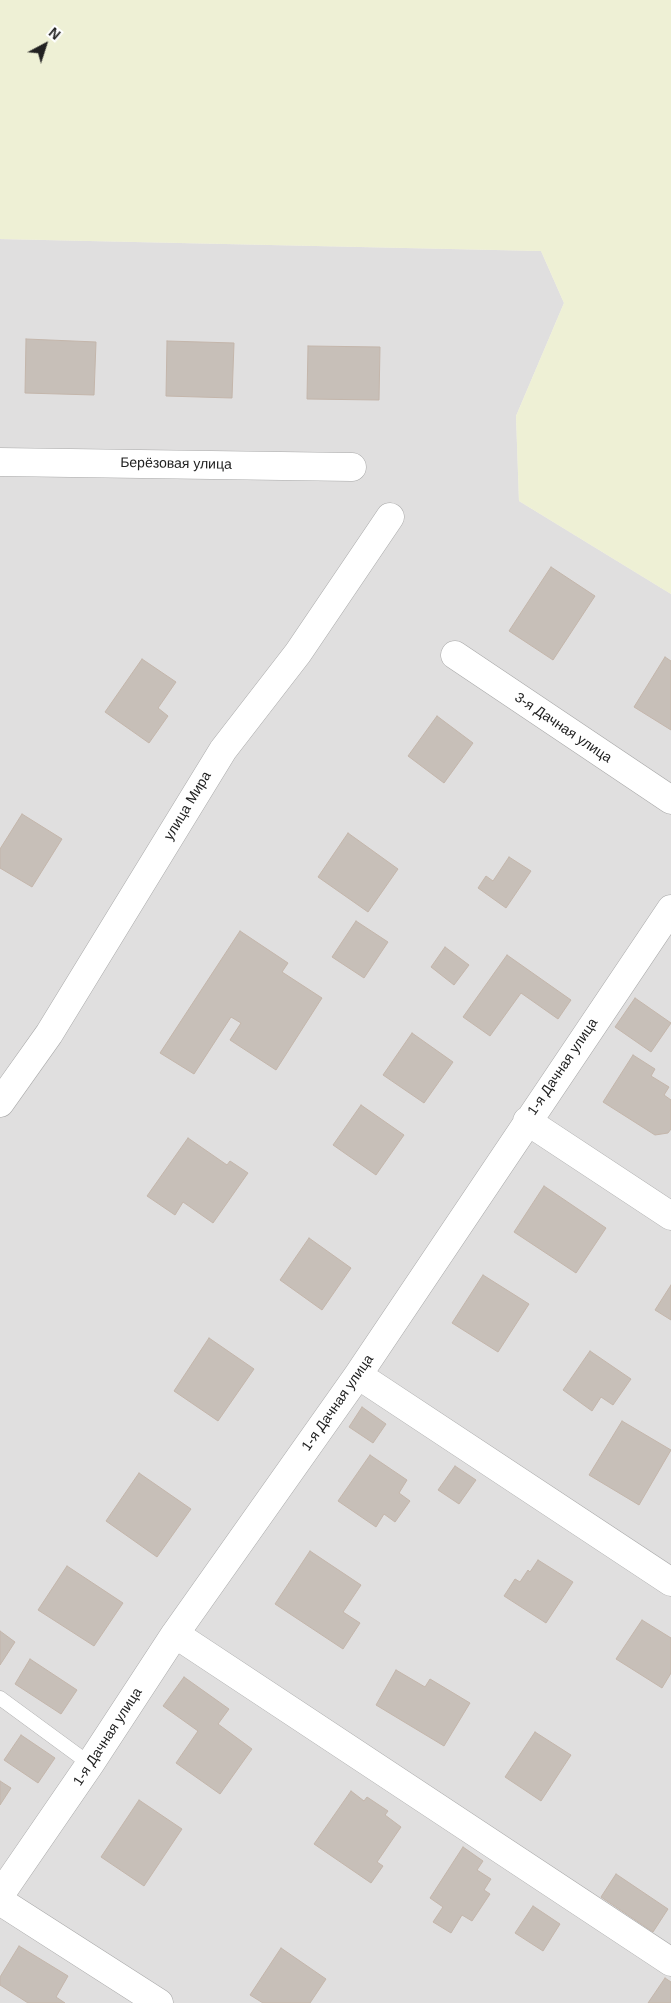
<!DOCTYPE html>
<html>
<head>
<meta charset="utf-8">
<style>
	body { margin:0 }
	#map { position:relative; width:671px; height:2003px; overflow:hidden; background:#f2efe9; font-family:Arial,sans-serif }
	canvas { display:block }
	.north { position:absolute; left:20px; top:20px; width:50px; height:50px; -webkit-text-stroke:4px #fff; paint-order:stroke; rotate:40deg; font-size:14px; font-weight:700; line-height:20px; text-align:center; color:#222 }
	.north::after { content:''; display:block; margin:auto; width:18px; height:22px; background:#222; clip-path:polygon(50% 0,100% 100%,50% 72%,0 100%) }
</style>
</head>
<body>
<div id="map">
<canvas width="671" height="2003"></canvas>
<div class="north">N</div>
</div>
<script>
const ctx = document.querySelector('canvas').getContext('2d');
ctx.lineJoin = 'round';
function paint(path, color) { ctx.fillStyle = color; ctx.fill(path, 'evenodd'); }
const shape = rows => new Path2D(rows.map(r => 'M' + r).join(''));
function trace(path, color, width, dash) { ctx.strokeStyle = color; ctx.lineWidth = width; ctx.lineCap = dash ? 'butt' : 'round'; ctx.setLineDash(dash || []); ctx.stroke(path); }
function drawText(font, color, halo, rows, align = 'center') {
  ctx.font = font + ' Arial,sans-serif'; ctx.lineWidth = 4; ctx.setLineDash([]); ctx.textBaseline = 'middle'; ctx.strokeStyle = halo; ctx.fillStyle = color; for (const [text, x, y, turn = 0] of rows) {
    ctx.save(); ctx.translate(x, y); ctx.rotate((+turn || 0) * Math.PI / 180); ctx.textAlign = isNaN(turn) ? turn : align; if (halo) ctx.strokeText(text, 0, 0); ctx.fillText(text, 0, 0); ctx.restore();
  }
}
const residential = shape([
	[0,239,541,251,564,303,516,416,519,501,671,594,671,2003,0,2003]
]);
const farmland = shape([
	[0,0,671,0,671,594,519,501,516,416,564,303,541,251,0,239]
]);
const building = shape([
	[26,339,96,342,94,395,25,393,26,339],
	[167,341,234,343,232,398,166,396,167,341],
	[308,346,380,347,379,400,307,399,308,346],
	[551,567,595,596,553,660,509,631,551,567],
	[665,657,671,661,671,730,634,707,665,657],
	[142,659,176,682,158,708,168,716,149,743,105,712,142,659],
	[437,716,473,743,444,783,408,756,437,716],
	[22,814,62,839,32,887,0,868,0,849,22,814],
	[348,833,398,869,368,912,318,877,348,833],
	[509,857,531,871,506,908,478,888,486,876,493,881,509,857],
	[356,921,388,942,364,978,332,957,356,921],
	[240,931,288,963,282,972,322,998,276,1070,230,1040,241,1023,231,1017,194,1074,160,1053,240,931],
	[445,947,469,965,454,985,431,967,445,947],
	[507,955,571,1000,558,1019,521,993,490,1036,463,1017,507,955],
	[635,998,671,1023,651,1052,615,1027,635,998],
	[412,1033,453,1062,424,1103,383,1075,412,1033],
	[633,1055,655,1069,651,1076,669,1087,664,1095,671,1100,671,1129,668,1133,655,1135,603,1102,633,1055],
	[361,1105,404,1135,376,1175,333,1145,361,1105],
	[188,1138,227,1165,230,1161,248,1173,213,1223,183,1202,175,1215,147,1196,188,1138],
	[544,1186,606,1228,576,1273,514,1232,544,1186],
	[309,1238,351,1268,322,1310,280,1280,309,1238],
	[483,1275,529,1304,498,1352,452,1323,483,1275],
	[671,1285,671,1320,655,1310,671,1285],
	[209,1338,254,1369,218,1421,174,1391,209,1338],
	[590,1351,631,1379,613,1405,601,1397,592,1411,563,1390,590,1351],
	[362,1407,386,1424,373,1443,349,1427,362,1407],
	[622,1421,671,1450,639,1505,589,1475,622,1421],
	[370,1455,407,1480,399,1493,410,1501,395,1522,384,1514,376,1527,338,1501,370,1455],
	[455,1466,476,1480,459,1504,438,1490,455,1466],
	[139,1473,191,1509,157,1557,106,1521,139,1473],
	[310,1551,361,1585,343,1612,360,1623,343,1649,275,1604,310,1551],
	[538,1560,573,1582,546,1623,504,1596,515,1579,520,1582,528,1570,530,1572,538,1560],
	[67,1566,123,1603,94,1646,38,1610,67,1566],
	[642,1620,671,1638,671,1673,662,1688,616,1659,642,1620],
	[0,1631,15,1642,0,1665,0,1631],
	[30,1659,77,1690,61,1714,15,1684,30,1659],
	[396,1670,425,1687,430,1679,470,1703,444,1746,376,1705,396,1670],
	[184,1677,229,1709,218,1724,252,1749,220,1794,176,1763,198,1731,163,1706,184,1677],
	[535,1732,571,1755,541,1801,505,1777,535,1732],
	[21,1735,55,1758,38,1783,4,1760,21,1735],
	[0,1781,11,1788,0,1805,0,1781],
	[351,1791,364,1801,367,1797,388,1811,385,1815,401,1827,377,1862,383,1866,371,1883,314,1844,351,1791],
	[139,1800,182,1829,144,1886,101,1857,139,1800],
	[463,1847,483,1861,477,1870,491,1879,484,1890,490,1894,472,1921,462,1915,451,1933,433,1922,443,1907,430,1898,463,1847],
	[616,1874,668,1909,653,1932,601,1897,616,1874],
	[533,1906,560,1924,543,1951,515,1933,533,1906],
	[19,1946,68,1976,56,1997,65,2003,28,2003,0,1985,0,1977,19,1946],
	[281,1948,326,1979,310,2003,263,2003,250,1995,281,1948],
	[665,1978,671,1982,671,2003,648,2003,665,1978]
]);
const lane = shape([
	[0,1698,90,1764]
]);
const street = shape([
	[0,462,352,467],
	[455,655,671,800],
	[0,1103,49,1034,223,750,298,653,390,517],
	[527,1121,671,1216],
	[358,1375,671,1582],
	[175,1634,671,1962],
	[0,1895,90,1764,175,1634,358,1375,671,909],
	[0,1901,159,2003]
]);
const streetNames = [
	["Берёзовая улица",176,464,1],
	["3-я Дачная улица",563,728,34],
	["улица Мира",188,806,-59],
	["1-я Дачная улица",563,1067,-56],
	["1-я Дачная улица",338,1403,-55],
	["1-я Дачная улица",108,1737,-57]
];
paint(residential, '#e0dfdf');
paint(farmland, '#eef0d5');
paint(building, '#c7bfb8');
trace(building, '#c4b6ab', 1);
trace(lane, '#a9a9a9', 15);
trace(street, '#a9a9a9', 29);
trace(lane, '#fff', 14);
trace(street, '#fff', 28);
drawText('14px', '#222', '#fff', streetNames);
</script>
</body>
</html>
